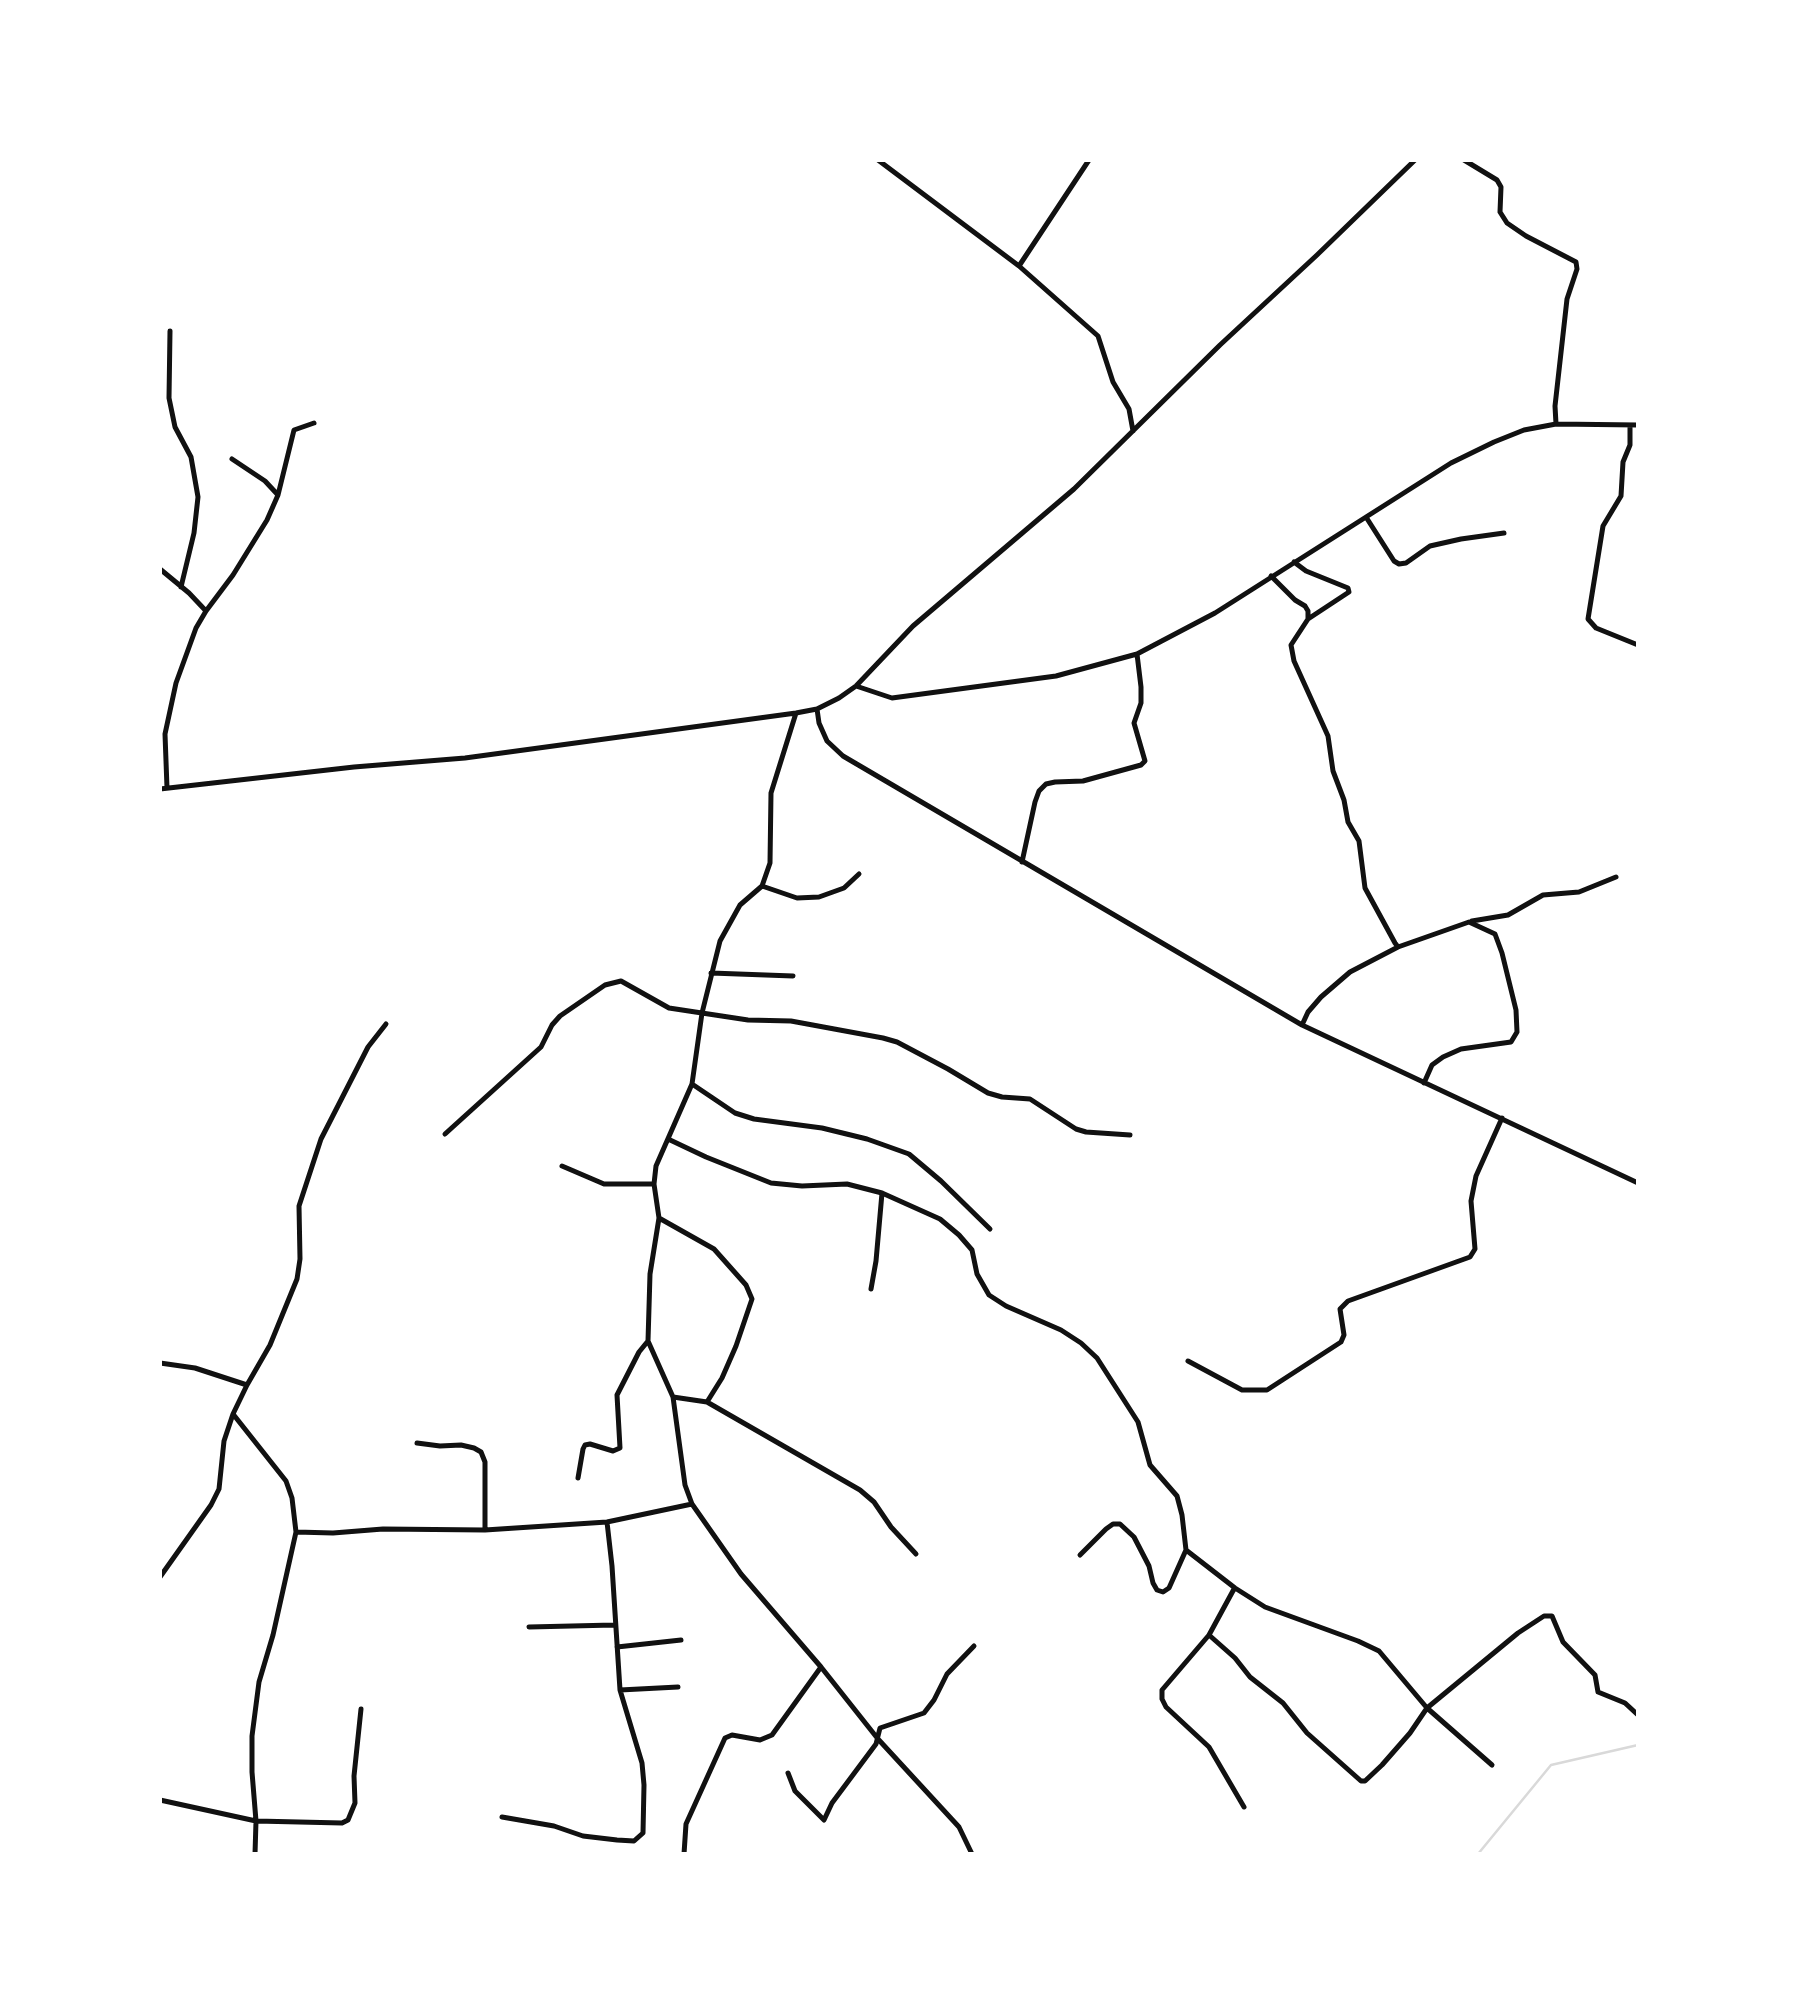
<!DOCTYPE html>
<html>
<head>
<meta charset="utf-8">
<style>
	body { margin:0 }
	#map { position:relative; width:1798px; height:2014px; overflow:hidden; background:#fff; font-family:"DM Sans",sans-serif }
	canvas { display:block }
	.frame { position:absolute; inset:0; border:162px solid #fff; pointer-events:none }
</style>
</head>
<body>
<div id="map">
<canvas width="1798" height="2014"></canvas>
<div class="frame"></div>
</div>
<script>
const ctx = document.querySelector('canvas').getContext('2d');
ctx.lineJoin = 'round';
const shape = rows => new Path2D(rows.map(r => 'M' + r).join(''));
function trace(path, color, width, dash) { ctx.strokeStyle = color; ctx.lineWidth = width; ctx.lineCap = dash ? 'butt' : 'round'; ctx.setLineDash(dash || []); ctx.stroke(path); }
const stream = shape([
	[1478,1854,1551,1765,1638,1745]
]);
const minor = shape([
	[878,160,1019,266,1098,336,1113,382,1129,409,1133,431],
	[1464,160,1497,180,1501,187,1500,212,1507,223,1526,236,1576,262,1577,269,1567,299,1555,406,1556,424],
	[1019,266,1089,160],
	[170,331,169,398,175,427,191,457,198,497,194,533,181,587],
	[1630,425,1630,445,1623,462,1621,496,1603,526,1588,619,1596,628,1638,645],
	[232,459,265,481,278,495],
	[1366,517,1394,561,1399,564,1406,563,1430,546,1461,539,1504,533],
	[1294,562,1306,571,1348,588,1349,592,1308,619],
	[160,569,189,593,206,611,196,628,176,683,165,734,167,788],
	[1271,576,1295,600,1305,606,1308,611,1308,619,1291,645,1294,661,1328,736,1333,771,1344,800,1348,822,1359,841,1365,888,1395,943,1398,947,1469,922,1495,934,1502,953,1516,1010,1517,1032,1511,1042,1461,1049,1443,1057,1432,1065,1424,1083],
	[206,611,233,575,267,520,278,495,294,430,314,423],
	[856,686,892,698,1056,676,1137,654,1215,613,1451,463,1494,442,1524,430,1556,424,1638,425],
	[817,709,819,723,827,741,843,756,1302,1025,1638,1183],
	[796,713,771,793,770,863,762,886,740,905,720,941,702,1013,692,1084,656,1166,654,1184,659,1218,650,1274,648,1341,673,1397,685,1485,692,1504,741,1574,821,1667,878,1739,959,1827,972,1854],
	[160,789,354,767,465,758,796,713,817,709,839,698,856,686,913,626,1074,489,1220,345,1317,255,1415,160],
	[1022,862,1035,802,1039,791,1046,784,1055,782,1083,781,1141,765,1145,761,1134,723,1141,703,1141,687,1137,654],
	[762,886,797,898,819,897,844,888,859,874],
	[1472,921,1508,915,1543,895,1579,892,1616,877],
	[711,973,793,976],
	[386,1024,368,1047,321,1139,299,1206,300,1259,297,1279,270,1345,247,1385,233,1414,286,1481,292,1498,296,1532,333,1533,383,1529,485,1530,607,1522,692,1504],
	[1302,1025,1308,1012,1321,997,1350,972,1398,947],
	[692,1084,735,1113,754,1119,822,1128,867,1139,909,1154,941,1181,990,1229],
	[445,1134,541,1047,552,1025,560,1016,605,985,621,981,669,1008,748,1020,791,1021,883,1038,897,1042,948,1069,988,1093,1002,1097,1030,1099,1076,1129,1086,1132,1130,1135],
	[668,1139,706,1157,771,1183,802,1186,847,1184,882,1193,940,1219,959,1235,972,1250,977,1274,989,1295,1006,1306,1061,1330,1081,1343,1097,1358,1138,1422,1150,1465,1177,1496,1182,1515,1186,1550,1169,1588,1163,1592,1157,1590,1153,1583,1149,1566,1134,1537,1120,1524,1113,1524,1106,1529,1080,1555],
	[562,1166,604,1184,654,1184],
	[659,1218,714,1249,746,1285,752,1299,736,1346,722,1378,707,1402,673,1397],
	[871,1289,876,1261,882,1193],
	[1188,1361,1242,1390,1267,1390,1341,1342,1344,1335,1340,1309,1348,1301,1470,1257,1475,1249,1471,1201,1476,1176,1502,1118],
	[160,1363,195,1368,247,1385],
	[707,1402,860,1490,874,1502,891,1527,916,1554],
	[417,1443,440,1446,461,1445,474,1448,481,1452,485,1462,485,1530],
	[578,1478,583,1449,585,1445,590,1444,613,1451,620,1448,617,1395,639,1352,648,1341],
	[1186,1550,1235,1588,1265,1607,1358,1641,1379,1651,1427,1708,1410,1733,1382,1765,1365,1781,1361,1781,1307,1733,1283,1703,1250,1677,1235,1658,1209,1635,1162,1690,1162,1699,1166,1707,1209,1747,1244,1807],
	[160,1577,211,1505,219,1489,224,1441,233,1414],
	[529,1627,614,1625],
	[1209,1635,1234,1589],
	[617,1647,681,1640],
	[620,1690,678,1687],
	[1492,1765,1427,1708,1518,1633,1544,1616,1552,1616,1563,1642,1595,1675,1598,1692,1625,1703,1638,1715],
	[788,1773,795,1791,824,1820,832,1803,876,1744,880,1728,924,1713,934,1700,947,1674,974,1646],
	[160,1800,256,1821,342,1823,348,1820,355,1803,354,1776,361,1709],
	[502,1817,554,1826,583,1836,617,1840,634,1841,643,1833,644,1785,642,1763,620,1690,612,1566,607,1522],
	[255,1854,256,1821,252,1772,252,1736,259,1682,273,1635,296,1532],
	[684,1854,686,1824,725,1738,732,1735,760,1740,772,1735,821,1667]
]);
trace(stream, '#d9d9d9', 2.5);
trace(minor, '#111', 5);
</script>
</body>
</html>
